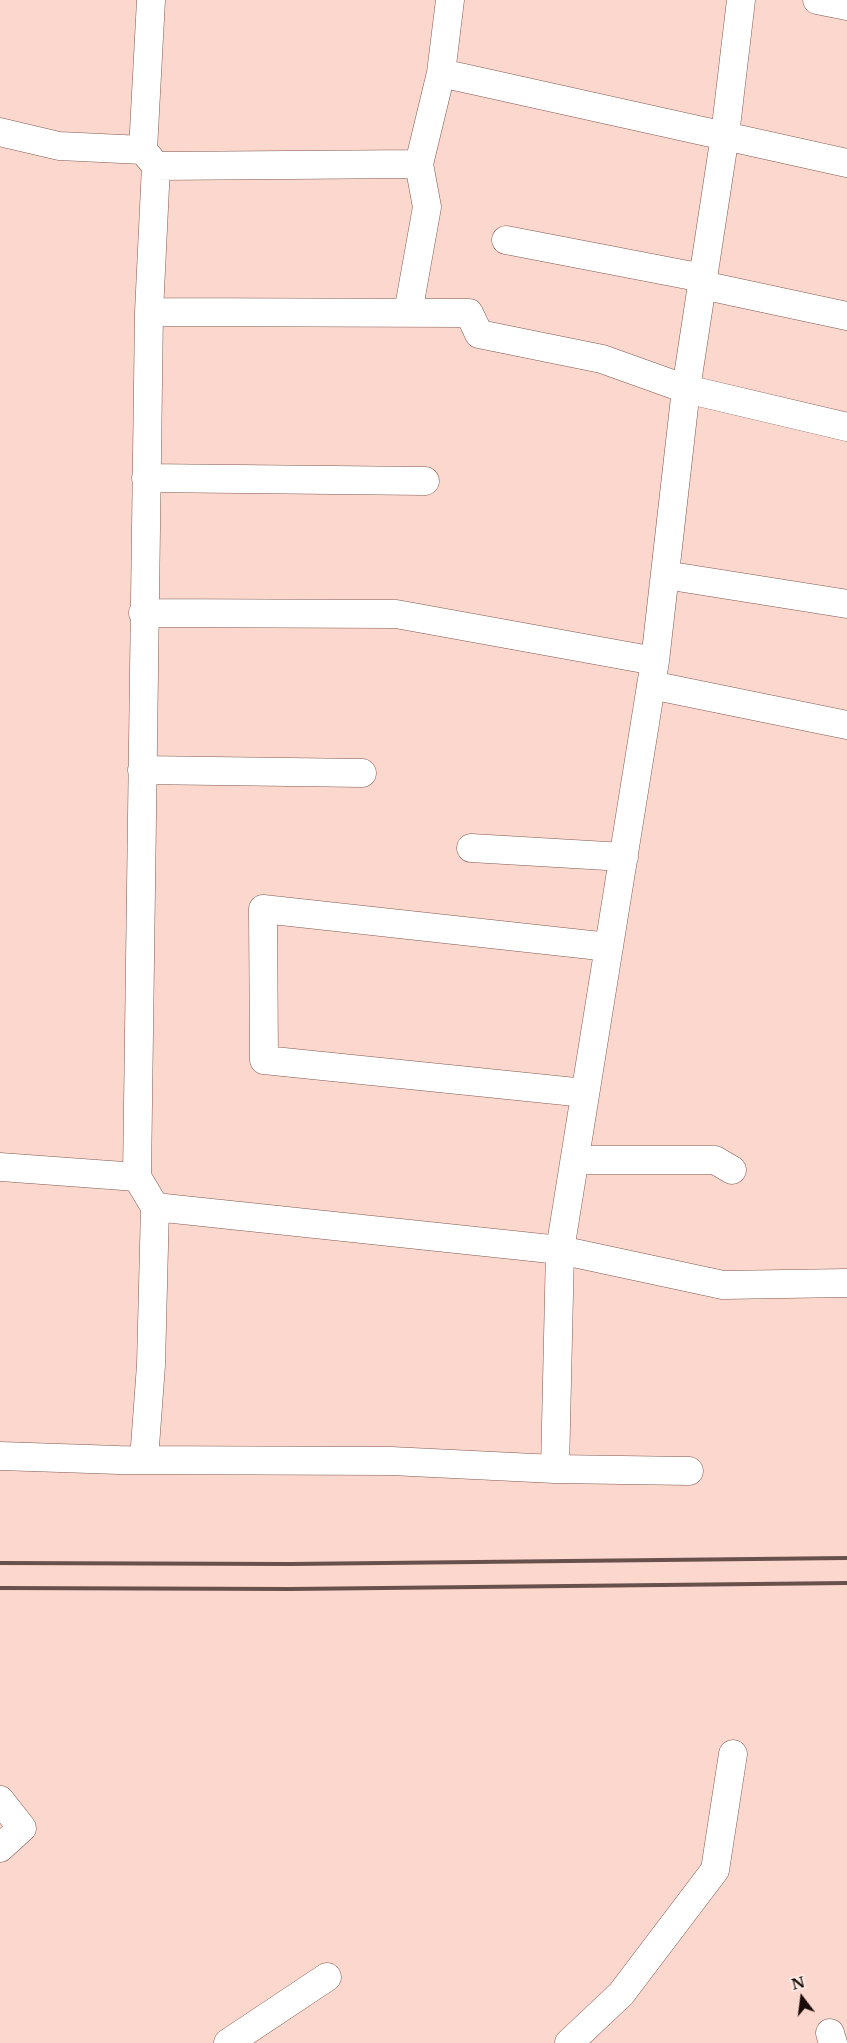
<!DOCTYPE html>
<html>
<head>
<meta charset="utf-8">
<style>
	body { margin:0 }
	#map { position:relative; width:847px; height:2043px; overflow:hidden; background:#fcd7cd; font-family:"Libre Baskerville",serif }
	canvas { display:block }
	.north { position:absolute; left:777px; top:1973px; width:50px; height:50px; -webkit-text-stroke:4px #fce9e4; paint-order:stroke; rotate:345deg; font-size:14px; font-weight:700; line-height:20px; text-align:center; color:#1a0b08 }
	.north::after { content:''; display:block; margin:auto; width:18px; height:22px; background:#1a0b08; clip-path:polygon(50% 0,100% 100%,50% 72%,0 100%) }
</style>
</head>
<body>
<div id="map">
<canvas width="847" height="2043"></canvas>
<div class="north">N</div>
</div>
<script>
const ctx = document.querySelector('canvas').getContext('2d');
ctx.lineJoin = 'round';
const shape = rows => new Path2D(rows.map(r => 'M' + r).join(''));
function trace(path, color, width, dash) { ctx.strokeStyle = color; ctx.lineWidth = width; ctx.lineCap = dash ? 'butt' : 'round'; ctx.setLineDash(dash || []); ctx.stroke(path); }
const minor = shape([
	[817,0,847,6],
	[441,73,450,0],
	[0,132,59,146,143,150,156,166,419,164,441,73,847,163],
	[143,150,151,0],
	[506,240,703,278],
	[702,285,847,316],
	[149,312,469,313,479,334,602,359,686,389,847,427],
	[408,313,427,207,419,164],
	[146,478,425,481],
	[665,575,847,604],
	[143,613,396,614,655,661,686,389,725,135,741,0],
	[651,685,847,725],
	[142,770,362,773],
	[471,848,624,857],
	[585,1093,264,1060,263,909,609,947],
	[575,1160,715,1160,732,1170],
	[0,1167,137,1177,155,1207,560,1250,723,1285,847,1283],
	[137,1177,149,312,156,166],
	[0,1456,119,1460,391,1461,555,1469,560,1250,655,661],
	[144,1460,151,1365,155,1207],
	[555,1469,689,1471],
	[0,1800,22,1828,0,1848],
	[830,2033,833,2043],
	[228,2043,327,1977],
	[569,2043,621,1994,715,1870,733,1754]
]);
const rail = shape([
	[0,1563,290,1564,847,1558],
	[0,1588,290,1589,847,1583]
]);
trace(minor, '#81594f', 29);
trace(minor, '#fff', 28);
trace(rail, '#68514c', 4);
</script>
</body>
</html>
